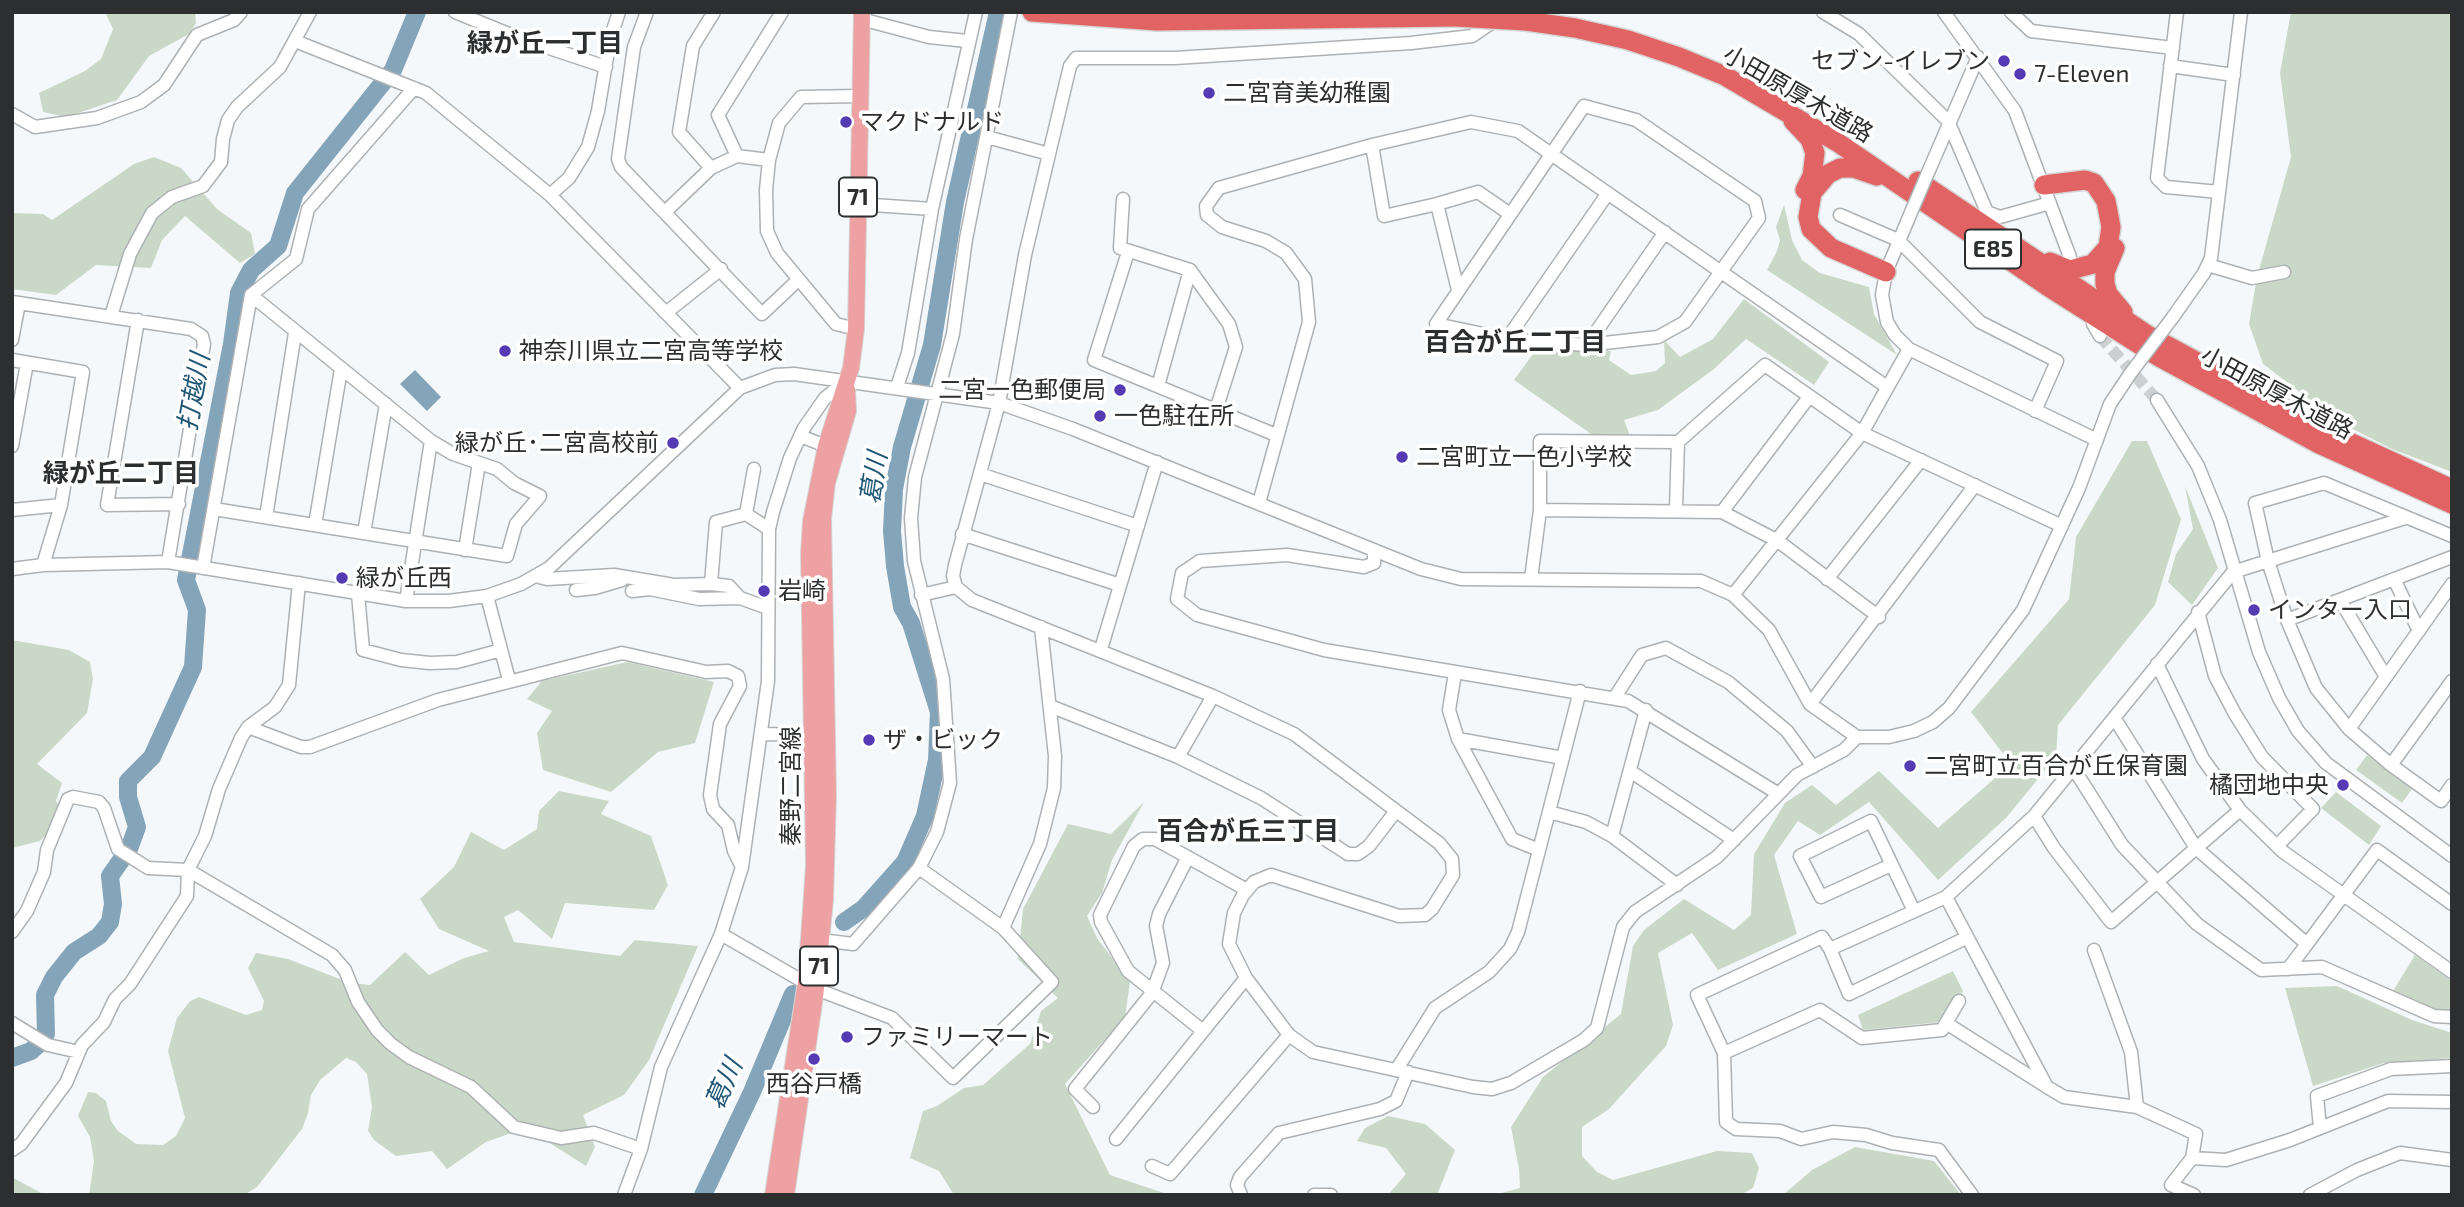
<!DOCTYPE html>
<html>
<head>
<meta charset="utf-8">
<style>
  body { margin:0 }
  #map { position:relative; width:2464px; height:1207px; overflow:hidden; background:#f5f8fa; font-family:"Exo 2",sans-serif }
  canvas { display:block }
  .frame { position:absolute; inset:0; border:14px solid #2d2e2f; pointer-events:none }
</style>
</head>
<body>
<div id="map">
<canvas width="2464" height="1207"></canvas>
<div class="frame"></div>
</div>
<script>
const ctx = document.querySelector('canvas').getContext('2d');
ctx.lineJoin = 'round';
function paint(path, color) {
  ctx.fillStyle = color;
  ctx.fill(path, 'evenodd');
}
function toPath(rows) {
  const path = new Path2D();
  for (const r of rows) {
    path.moveTo(r[0], r[1]);
    for (let i = 2; i < r.length; i += 2) path.lineTo(r[i], r[i + 1]);
  }
  return path;
}
function strokePath(path, color, width, dash) {
  ctx.strokeStyle = color;
  ctx.lineWidth = width;
  ctx.lineCap = dash ? 'butt' : 'round';
  ctx.setLineDash(dash || []);
  ctx.stroke(path);
}
function label(font, color, halo, rows, align = 'center') {
  ctx.font = font + ' "Exo 2","Noto Sans JP",sans-serif';
  ctx.lineWidth = 7;
  ctx.setLineDash([]);
  ctx.textBaseline = 'middle';
  ctx.strokeStyle = halo;
  ctx.fillStyle = color;
  for (const [text, x, y, turn = 0] of rows) {
    ctx.save();
    ctx.translate(x, y);
    ctx.rotate((+turn || 0) * Math.PI / 180);
    ctx.textAlign = isNaN(turn) ? turn : align;
    if (halo) ctx.strokeText(text, 0, 0);
    ctx.fillText(text, 0, 0);
    ctx.restore();
  }
}
paint(toPath([
  [105,12,195,12,196,23,189,34,149,56,117,100,66,117,43,112,39,93,85,71,101,59,113,29],
  [2291,12,2452,12,2452,472,2392,449,2341,423,2263,364,2249,324,2257,277,2291,157,2280,73],
  [154,157,181,168,217,209,251,233,255,254,240,263,185,216,162,240,151,268,96,265,56,295,12,289,12,213,43,214,52,220,134,164],
  [1784,205,1792,240,1802,260,1820,273,1869,287,1874,314,1897,355,1767,270,1777,251,1780,240,1776,227],
  [1744,299,1829,362,1814,385,1746,339,1714,369,1658,410,1624,420,1630,436,1594,436,1514,380,1538,347,1611,351,1609,360,1631,375,1656,371,1665,363,1664,340,1680,357,1713,339],
  [2132,441,2147,441,2181,519,2155,605,2058,725,2056,757,2006,818,1938,880,1869,802,1820,835,1798,821,1774,855,1797,934,1718,970,1692,933,1658,953,1673,1025,1666,1046,1609,1109,1582,1127,1582,1156,1597,1172,1613,1180,1717,1151,1752,1153,1759,1168,1753,1188,1740,1195,1494,1195,1520,1188,1519,1169,1511,1127,1543,1077,1621,1014,1633,946,1644,930,1684,899,1734,930,1751,915,1754,854,1785,803,1812,785,1836,805,1879,771,1938,828,2011,764,1971,712,2069,599,2076,537],
  [2185,486,2218,568,2192,605,2168,582,2176,554,2193,529],
  [12,640,69,650,90,662,93,679,87,713,37,764,62,783,56,801,60,807,54,827,40,841,12,848],
  [627,662,714,682,695,743,658,752,611,792,543,770,537,733,552,711,527,699,542,681],
  [2367,755,2412,789,2402,803,2356,770],
  [559,791,609,801,601,814,651,836,668,885,654,910,565,903,552,939,518,910,504,917,514,942,620,956,635,940,698,946,649,1060,624,1095,583,1115,595,1147,586,1166,526,1128,486,1142,447,1169,432,1151,396,1156,374,1140,368,1131,372,1107,367,1074,356,1062,346,1058,320,1080,311,1095,308,1113,302,1129,257,1187,244,1195,89,1195,94,1161,90,1137,78,1116,88,1092,96,1093,106,1101,111,1121,118,1131,136,1144,163,1145,176,1136,185,1118,168,1051,177,1018,190,1001,199,997,246,1015,262,1010,264,1001,248,968,256,953,288,959,350,983,370,985,405,952,429,975,464,958,489,951,439,929,420,899,454,867,471,832,504,850,537,829,539,811],
  [2336,792,2381,826,2369,845,2321,808],
  [1144,802,1112,860,1102,893,1087,916,1097,938,1130,982,1125,1017,1065,1084,1110,1175,1170,1195,954,1195,939,1171,910,1158,923,1111,937,1106,964,1088,983,1085,1030,1044,1041,1011,1058,998,1018,959,1023,909,1068,824,1111,834],
  [2415,955,2452,981,2452,1010,2435,1010,2393,991],
  [1953,971,1963,991,1941,1022,1863,1030,1858,1015],
  [2337,986,2412,1020,2452,1033,2452,1058,2384,1063,2313,1086,2285,988],
  [1388,1116,1425,1124,1455,1150,1437,1195,1388,1195,1406,1174,1386,1148,1357,1141,1365,1128],
  [1855,1147,1934,1161,1961,1195,1783,1195,1812,1170],
  [12,1177,17,1180,45,1195,12,1195]
]), '#cad9c7');
paint(toPath([
  [415,370,441,397,427,411,400,384]
]), '#84a4b9');
strokePath(toPath([
  [844,922,864,908,905,862,925,816,937,760,939,712,911,623,902,607,895,566,892,531,894,489,902,447,932,345,955,202,998,12],
  [12,1058,31,1051,40,1043,46,1034,45,995,54,977,74,952,99,936,110,922,113,904,110,876,129,849,137,827,128,797,128,781,152,757,193,667,197,610,186,580,232,344,239,293,251,270,278,246,295,193,393,70,417,12],
  [703,1195,752,1092,793,994]
]), '#84a4b9', 18);
strokePath(toPath([
  [2100,336,2157,400]
]), '#cdd0d1', 12, [12, 6]);
const minor = toPath([
  [455,12,516,37,606,67],
  [647,12,634,47,618,159,621,167,762,314,798,280],
  [1823,12,1859,34,1948,121,1987,212,2000,217,2050,203],
  [1944,12,2015,111,2070,257],
  [2011,12,2031,31,2173,48],
  [2177,12,2157,178,2166,187,2219,192],
  [861,19,929,37,967,41],
  [1497,19,1472,36,1411,43,1175,58,1076,58,1070,66,1025,255,999,403,955,565,953,576,956,587,972,600,1213,696,1294,734,1439,843,1452,859,1453,875,1432,909,1425,915,1399,916,1271,875,1254,882,1243,895,1234,913,1229,944,1246,978,1289,1035,1313,1052,1473,1087,1492,1089,1511,1083,1584,1040,1597,1028,1623,927,1635,912,1717,857,1797,775,1844,750,1857,737],
  [295,41,426,93,550,195,740,388],
  [2170,66,2234,75],
  [1584,106,1636,120,1755,201,1759,218,1685,322,1658,337,1587,345,1507,339,1436,324,1584,106],
  [12,114,35,127,97,118,141,102,164,85,197,35,234,20,241,12],
  [987,137,1049,154],
  [1372,145,1384,216,1437,204,1458,290],
  [737,156,718,115,782,12],
  [711,168,679,132,693,46,714,12],
  [1930,168,1978,57],
  [550,195,569,178,588,147,598,111,610,39,619,12],
  [1123,199,1120,248,1190,270,1229,324,1236,347,1216,410],
  [858,204,932,209],
  [1437,204,1478,192,1510,214],
  [1912,210,1886,272,1882,295,1887,322,1895,335,1909,349,2097,440],
  [665,212,711,168,737,156,769,160],
  [1840,215,1898,240,1980,322,2057,361,2035,411],
  [1128,252,1094,360,1276,435],
  [2208,265,2252,278,2284,272],
  [251,295,431,441,406,601],
  [12,302,191,329,202,336,204,344,168,562],
  [667,312,721,269],
  [111,316,130,254,152,213,172,197,203,186,221,162,223,139,228,120,237,107,280,67,310,12],
  [2173,317,2204,273,2211,258,2241,12],
  [138,320,107,505,179,504],
  [2093,324,2100,336],
  [856,329,836,324,777,253,767,231,766,190,769,160,779,123,801,97,860,96],
  [1507,339,1608,193],
  [12,340,19,303],
  [1587,345,1665,232],
  [12,360,83,372,61,505,43,565],
  [1158,386,1190,270],
  [897,387,908,353,932,209,976,12],
  [2157,400,2198,466,2220,520,2259,652,2279,698,2298,731,2326,763,2452,856],
  [800,436,826,446],
  [12,446,27,363],
  [980,474,1138,526],
  [1259,503,1309,322,1305,279,1286,253,1266,241,1222,227,1207,215,1206,206,1219,188,1372,145,1471,122,1518,131,1887,387],
  [214,509,507,556,516,524,540,496,514,483,497,469,453,454,431,441],
  [1676,509,1678,442],
  [12,510,61,505],
  [1540,510,1722,512,1778,541,1879,617],
  [1722,512,1809,397],
  [746,514,769,529],
  [266,517,295,333],
  [2405,518,2268,561,2255,503,2324,483,2452,536],
  [315,525,341,369],
  [364,533,386,404],
  [962,534,1120,585],
  [465,550,479,463],
  [1374,550,1374,563,1364,567,1287,555,1200,561,1182,573,1177,599,1197,615,1324,650,1628,701,1777,793],
  [203,568,251,295,296,259,308,209,414,88],
  [12,569,43,565,168,562,406,601,449,601,487,596,521,584,549,568,740,388,775,375,794,374,999,403,1073,429,1421,569,1461,579,1701,581,1733,595,1769,630,1810,704,1857,737,1889,737,1914,731,1933,722,1949,708,2023,610,2079,488,2110,404,2130,374],
  [535,576,547,579,614,575,674,585,711,584,729,586,740,598],
  [1531,579,1540,510,1540,441,1678,442,1765,365,1862,433,2062,526],
  [1827,579,1921,460],
  [2394,579,2419,631],
  [711,584,716,522,746,514,754,469],
  [576,590,595,588,622,580],
  [632,591,650,589,699,599,740,598,768,608],
  [358,594,363,650,401,660,430,663,457,662,501,650],
  [921,595,956,587],
  [1733,595,1862,433,1909,349],
  [487,596,509,680],
  [2340,600,2386,677],
  [2198,612,2215,676,2235,714,2262,757,2313,809,2277,846],
  [2287,620,2452,557],
  [1101,649,1157,462],
  [2157,664,2203,759,2240,810,2282,851,2452,972],
  [1455,673,1449,710,1458,739,1512,839,1539,850],
  [1615,697,1642,655,1666,648,1728,682,1787,731,1813,767],
  [1810,704,1975,485],
  [1050,706,1178,757,1261,798,1348,854,1358,854,1369,846,1396,811],
  [2115,719,2196,848,2307,944,2377,850,2452,904],
  [248,727,301,747,310,747,438,700,622,653,706,672,728,671,738,676,740,686,720,724,710,795,713,809,728,825,734,851,742,867],
  [2349,729,2452,584],
  [761,734,820,735],
  [1458,739,1563,758],
  [1178,757,1213,696],
  [2391,765,2452,681],
  [2074,769,2122,845,2197,924,2261,970,2322,967,2434,1016,2452,1017],
  [1630,771,1734,840],
  [1549,812,1586,822,1612,836,1677,885],
  [2034,816,2054,848,2111,922,2240,810],
  [1612,836,1646,710],
  [1891,865,1821,897,1800,856,1871,821,1914,911],
  [1946,897,2047,1087,2064,1097,2137,1107,2196,1134,2192,1158,2226,1160,2290,1140,2388,1101,2452,1102],
  [1003,928,1040,844,1054,788,1055,756,1041,627],
  [12,932,27,911,44,872,47,850,68,799,73,797,99,802,104,808,118,849,148,868,188,870,332,955,345,970,358,1002,377,1030,391,1044,409,1057,471,1087,514,1127,561,1138,594,1133,641,1149],
  [721,934,816,989,892,1018,953,1078,1052,982,1003,928,919,868],
  [821,940,853,944,919,868,937,832,950,783,943,679,914,561,911,518,915,477,953,334,966,239,1011,12],
  [1830,949,1849,994,1966,938],
  [2094,950,2131,1052,2137,1107],
  [2288,969,2307,944],
  [12,1023,48,1045,79,1052],
  [1946,1023,1959,1001],
  [1203,1031,1128,971,1101,922,1100,915,1134,846,1143,839,1155,839,1247,890],
  [1724,1053,1726,1122,1736,1129,1780,1131,1801,1139,1833,1132,1866,1135,1892,1143,1939,1150,1972,1195],
  [1397,1069,1435,1008,1489,972,1510,949,1518,932,1580,691],
  [2047,1087,1946,1023,1942,1030,1862,1038,1820,1010,1724,1053,1697,995,1822,937,1830,949,1946,897,2034,816,2233,572,2268,561,2287,620,2316,688,2349,729,2391,765,2441,801,2452,785],
  [1093,1107,1075,1089,1152,993,1163,963,1156,926,1159,914,1188,857],
  [2320,1128,2317,1096,2391,1069,2452,1066],
  [1116,1139,1246,978],
  [12,1150,21,1144,66,1083,82,1045,104,1022,115,999,130,984,187,896,188,870,205,836,219,789,241,738,248,727,275,707,289,685,299,583],
  [2192,1158,2171,1185,2194,1195],
  [1152,1166,1170,1174,1289,1035],
  [624,1195,641,1149,661,1067,721,934,742,867,768,681,769,529,773,512,790,458,804,428,825,398,847,381],
  [1241,1195,1237,1185,1240,1177,1279,1133,1380,1109,1396,1101,1408,1072],
  [1314,1195,1331,1195],
  [2310,1195,2357,1170,2400,1153,2452,1160]
]);
const major = toPath([
  [773,1195,806,982,814,865,809,553,811,521,826,446,851,368,856,329,862,12],
  [786,1195,816,989,825,900,828,795,823,519,827,483,848,411,847,390]
]);
const highway = toPath([
  [1032,12,1157,21,1455,17],
  [1526,21,1575,28,1628,40,1679,57,1725,76,1837,142,2047,286,2159,357,2317,443,2452,504],
  [1793,121,1810,139,1815,153,1812,176,1805,190],
  [1877,176,1854,168,1840,168,1828,174,1812,193,1808,217,1811,229,1831,248,1886,272],
  [1918,181,2146,334,2323,430,2452,489],
  [2044,185,2085,180,2094,183,2106,201,2111,227,2108,247,2093,264,2070,270,2050,262],
  [2115,248,2105,272,2105,284,2108,294,2123,312]
]);
strokePath(minor, '#aeb1b4', 15);
strokePath(major, '#d5d5d5', 18);
strokePath(highway, '#d5d5d5', 22);
strokePath(minor, '#fff', 12);
strokePath(major, '#eda1a2', 16);
strokePath(highway, '#e16364', 19);
const minorBridge = toPath([
  [1912,210,1930,168],
  [2130,374,2173,317]
]);
const highwayBridge = toPath([
  [1455,17,1526,21]
]);
strokePath(minorBridge, '#aeb1b4', 15, []);
strokePath(highwayBridge, '#d5d5d5', 22, []);
strokePath(minorBridge, '#fff', 12);
strokePath(highwayBridge, '#e16364', 19);
for (const [x, y, r, color] of [
  [2004,61,7,"#553bb3"],
  [2020,74,7,"#553bb3"],
  [1209,93,7,"#553bb3"],
  [846,122,7,"#553bb3"],
  [505,351,7,"#553bb3"],
  [1120,390,7,"#553bb3"],
  [1100,416,7,"#553bb3"],
  [673,443,7,"#553bb3"],
  [1402,457,7,"#553bb3"],
  [342,578,7,"#553bb3"],
  [764,591,7,"#553bb3"],
  [2254,610,7,"#553bb3"],
  [869,740,7,"#553bb3"],
  [1910,766,7,"#553bb3"],
  [2343,785,7,"#553bb3"],
  [847,1037,7,"#553bb3"],
  [814,1059,7,"#553bb3"]
]) {
  const dot = new Path2D();
  dot.arc(x, y, r, 0, 2 * Math.PI);
  ctx.fillStyle = color;
  ctx.fill(dot);
  strokePath(dot, '#fff', 2.5);
}
for (const [x, y, w] of [
  [858,197,38],
  [1993,249,56],
  [819,966,38]
]) {
  const box = new Path2D();
  box.roundRect(x - w / 2, y - 19.5, w, 39, 5);
  ctx.fillStyle = '#fff';
  ctx.fill(box);
  strokePath(box, '#2d2e2f', 2);
}
label('bold 23px', '#2d2e2f', null, [
  ["71",858,197],
  ["E85",1993,249],
  ["71",819,966]
]);
label('24px', '#2d2e2f', '#fff', [
  ["セブン-イレブン",1990,61,"right"],
  ["7-Eleven",2034,74],
  ["二宮育美幼稚園",1223,93],
  ["マクドナルド",860,122],
  ["神奈川県立二宮高等学校",519,351],
  ["二宮一色郵便局",1106,390,"right"],
  ["一色駐在所",1114,416],
  ["緑が丘･二宮高校前",659,443,"right"],
  ["二宮町立一色小学校",1416,457],
  ["緑が丘西",356,578],
  ["岩崎",778,591],
  ["インター入口",2268,610],
  ["ザ・ビック",883,740],
  ["二宮町立百合が丘保育園",1924,766],
  ["橘団地中央",2329,785,"right"],
  ["ファミリーマート",861,1037],
  ["西谷戸橋",814,1084,"center"]
], 'left');
label('24px', '#2d2e2f', '#fff', [
  ["小田原厚木道路",1798,94,30],
  ["小田原厚木道路",2277,393,28],
  ["秦野二宮線",791,786,-90]
]);
label('bold 26px', '#2d2e2f', '#fff', [
  ["緑が丘一丁目",545,43],
  ["百合が丘二丁目",1515,342],
  ["緑が丘二丁目",121,473],
  ["百合が丘三丁目",1248,831]
]);
label('italic 26px', '#205676', '#fff', [
  ["打越川",194,392,-80],
  ["葛川",874,478,-81],
  ["葛川",724,1084,-66]
]);
</script>
</body>
</html>
